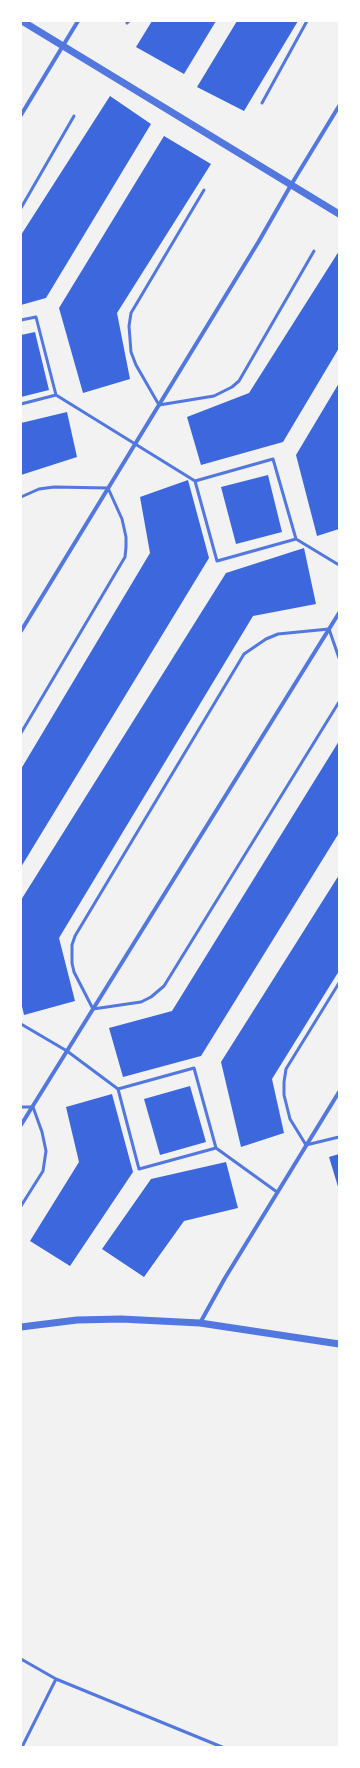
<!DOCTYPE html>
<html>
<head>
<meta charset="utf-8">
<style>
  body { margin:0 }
  #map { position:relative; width:360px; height:1768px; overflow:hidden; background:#f2f2f2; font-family:"Space Grotesk",sans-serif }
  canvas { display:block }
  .frame { position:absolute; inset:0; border:22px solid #fff; pointer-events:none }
</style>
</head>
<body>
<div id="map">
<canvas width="360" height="1768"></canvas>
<div class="frame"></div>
</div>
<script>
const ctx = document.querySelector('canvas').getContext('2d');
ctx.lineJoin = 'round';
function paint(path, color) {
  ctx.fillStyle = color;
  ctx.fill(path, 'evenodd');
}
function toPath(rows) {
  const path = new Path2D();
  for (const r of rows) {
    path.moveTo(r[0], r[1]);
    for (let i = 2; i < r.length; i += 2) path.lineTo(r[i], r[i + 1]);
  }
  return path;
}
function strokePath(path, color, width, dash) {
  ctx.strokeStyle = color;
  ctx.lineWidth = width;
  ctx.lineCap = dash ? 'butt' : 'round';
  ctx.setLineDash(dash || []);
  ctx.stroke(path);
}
paint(toPath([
  [152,21,216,21,184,74,136,47],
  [237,21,298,21,244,111,197,87],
  [110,96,151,124,46,298,21,305,21,235],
  [164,136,211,164,117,313,130,379,83,393,59,308],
  [339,251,339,348,283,442,201,465,187,417,249,393],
  [35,332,49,390,21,397,21,335],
  [339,383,339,529,317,536,296,455],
  [67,412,77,457,21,475,21,423],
  [268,475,282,532,236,544,221,487],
  [188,480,209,558,21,867,21,769,150,553,140,497],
  [304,548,316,604,253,616,59,938,75,1001,24,1015,21,1002,21,900,226,573],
  [339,741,339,833,201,1056,123,1077,109,1028,172,1011],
  [339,875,339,971,272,1079,284,1133,241,1147,221,1062],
  [190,1086,206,1142,160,1155,144,1099],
  [112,1094,133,1172,70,1266,30,1241,79,1162,66,1107],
  [339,1154,339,1190,329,1157],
  [226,1162,238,1208,184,1221,144,1277,102,1249,151,1179]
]), '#3d67dc');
strokePath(toPath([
  [127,23,129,21],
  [262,103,307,21],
  [204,190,131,313,129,326,131,352,136,365,159,405,214,396,232,387,239,381,314,251],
  [21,208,74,116],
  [21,320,36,317,56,395,195,481,217,561,296,539],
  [21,404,56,395],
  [195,481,273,459,296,539,339,565],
  [21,497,39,489,54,487,108,488,122,519,126,537,126,547,125,557,21,733],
  [339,658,329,629,278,634,266,639,244,654,75,936,72,945,72,963,74,972,93,1009,141,1002,151,997,164,986,339,702],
  [339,983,286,1069,284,1082,284,1095,290,1119,306,1145,339,1137],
  [21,1024,67,1051,118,1089,139,1169,216,1148],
  [118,1089,194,1068,216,1148,277,1192],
  [21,1107,33,1107,42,1132,46,1151,43,1171,21,1206],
  [21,1659,56,1679,222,1747],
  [22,1747,56,1679]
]), '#5277de', 3);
strokePath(toPath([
  [21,115,78,21],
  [21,631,259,241,291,185,339,106],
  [21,1125,339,613],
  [200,1323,225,1278,339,1092]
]), '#5277de', 4);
strokePath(toPath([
  [22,21,339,214],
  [21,1327,77,1320,121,1319,200,1323,339,1344]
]), '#5277de', 7);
</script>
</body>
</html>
